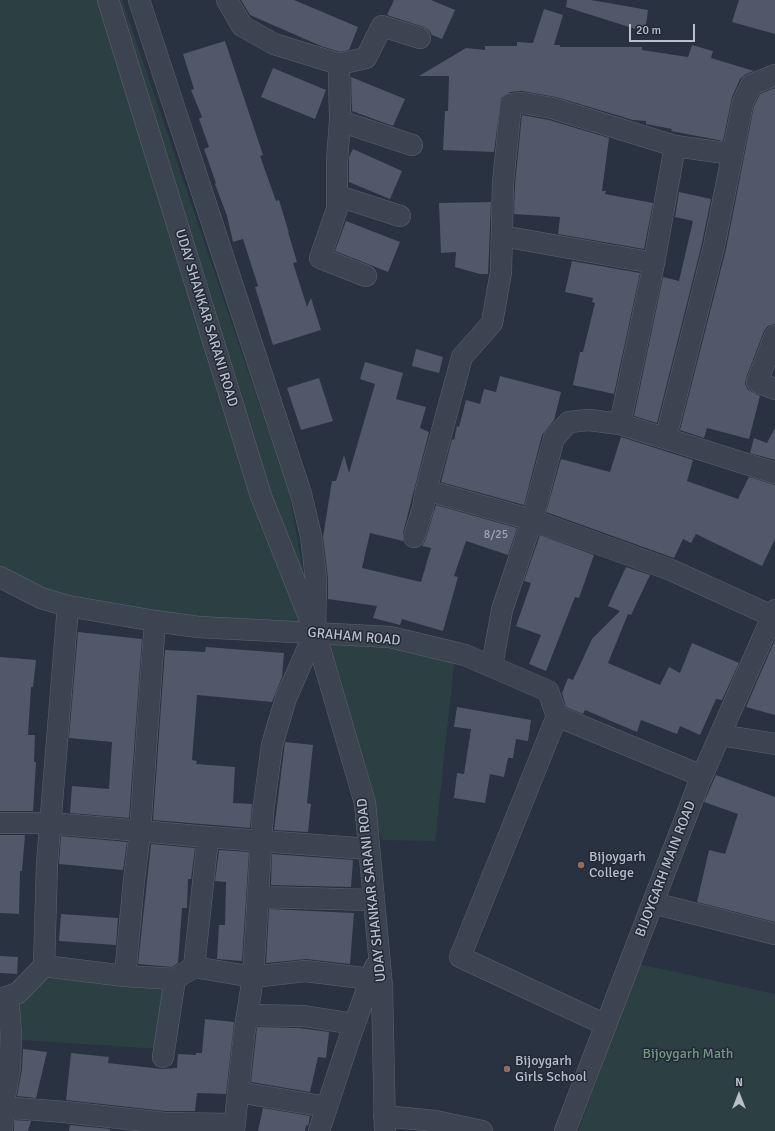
<!DOCTYPE html>
<html>
<head>
<meta charset="utf-8">
<style>
  body { margin:0 }
  #map { position:relative; width:775px; height:1131px; overflow:hidden; background:#293241; font-family:Signika,sans-serif }
  canvas { display:block }
  .north { position:absolute; left:719px; top:1075px; width:40px; height:40px; -webkit-text-stroke:3px #222937; paint-order:stroke; rotate:0deg; font-size:11px; font-weight:700; line-height:16px; text-align:center; color:#babfcb }
  .north::after { content:''; display:block; margin:auto; width:14px; height:18px; background:#babfcb; clip-path:polygon(50% 0,100% 100%,50% 72%,0 100%) }
  .scale { position:absolute; left:629px; top:24px; width:66px; height:18px; box-sizing:border-box; border:2px solid #babfcb; border-top:0; padding-left:5px; font-size:12px; line-height:14px; white-space:nowrap; color:#babfcb; -webkit-text-stroke:3px #222937; paint-order:stroke }
</style>
</head>
<body>
<div id="map">
<canvas width="775" height="1131"></canvas>
<div class="north">N</div>
<div class="scale">20 m</div>
</div>
<script>
const ctx = document.querySelector('canvas').getContext('2d');
ctx.lineJoin = 'round';
function paint(path, color) {
  ctx.fillStyle = color;
  ctx.fill(path, 'evenodd');
}
function toPath(rows) {
  const path = new Path2D();
  for (const r of rows) {
    path.moveTo(r[0], r[1]);
    for (let i = 2; i < r.length; i += 2) path.lineTo(r[i], r[i + 1]);
  }
  return path;
}
function strokePath(path, color, width, dash) {
  ctx.strokeStyle = color;
  ctx.lineWidth = width;
  ctx.lineCap = dash ? 'butt' : 'round';
  ctx.setLineDash(dash || []);
  ctx.stroke(path);
}
function label(font, color, halo, rows, align = 'center') {
  ctx.font = font + ' Signika,sans-serif';
  ctx.lineWidth = 3;
  ctx.setLineDash([]);
  ctx.textBaseline = 'middle';
  ctx.strokeStyle = halo;
  ctx.fillStyle = color;
  for (const [text, x, y, turn = 0] of rows) {
    ctx.save();
    ctx.translate(x, y);
    ctx.rotate((+turn || 0) * Math.PI / 180);
    ctx.textAlign = isNaN(turn) ? turn : align;
    if (halo) ctx.strokeText(text, 0, 0);
    ctx.fillText(text, 0, 0);
    ctx.restore();
  }
}
paint(toPath([
  [0,0,122,0,289,492,314,633,60,615,0,578],
  [327,644,387,644,455,656,435,841,382,840,372,812],
  [639,964,775,994,775,1131,578,1131],
  [47,973,170,981,160,1049,22,1040,17,1003]
]), '#2c4043');
paint(toPath([
  [241,0,294,0,358,27,349,50,340,52,321,46,250,15],
  [394,0,431,0,455,10,442,39,432,35,429,30,424,27,387,15],
  [567,0,591,0,648,10,645,32,566,7],
  [739,0,775,0,775,34,732,22],
  [544,9,563,15,554,45,560,45,560,47,642,47,642,50,688,57,692,45,713,51,711,58,754,71,746,74,740,79,732,97,723,141,671,131,672,129,646,124,646,121,633,120,556,97,522,91,510,92,501,98,494,152,443,150,445,111,448,111,449,76,419,76,466,48,485,50,485,46,517,46,517,42,533,43],
  [225,41,263,155,260,156,276,201,279,200,289,233,288,232,297,262,293,263,307,307,311,298,321,330,273,345,255,287,258,286,243,239,233,242,227,216,215,184,216,183,204,149,209,147,199,119,202,117,191,90,194,89,183,54],
  [273,68,326,90,315,119,261,97],
  [351,77,405,99,393,126,352,111],
  [775,88,775,324,768,326,764,331,746,378,745,384,748,390,760,396,749,439,707,428,704,438,680,430,726,249,754,106,760,94],
  [522,115,549,120,609,138,602,191,606,191,605,194,653,203,644,249,558,234,560,217,514,214,515,184],
  [353,149,402,171,390,199,349,182,349,157],
  [679,192,711,199,702,243,657,423,634,416,663,277,679,281,693,221,675,217],
  [491,202,488,274,480,274,455,267,456,252,441,253,439,203],
  [346,221,400,242,388,272,335,251],
  [572,261,640,273,614,394,573,385,580,352,583,352,595,303,592,302,593,298,565,292],
  [416,349,443,357,439,373,412,366],
  [365,362,403,373,396,399,426,407,420,428,429,432,403,533,403,541,370,533,362,568,421,582,431,548,422,546,425,541,436,505,517,528,508,555,466,541,454,576,458,577,443,631,402,619,400,625,373,618,377,606,328,599,328,578,323,537,332,481,336,481,344,455,349,473,375,384,360,379],
  [500,376,561,392,554,420,542,435,524,505,441,482,452,439,454,440,457,426,459,427,466,400,480,404,484,389,496,392],
  [319,378,333,421,301,430,287,388],
  [775,428,775,460,750,453,754,438,767,443],
  [621,437,693,460,687,481,738,499,749,477,775,485,775,539,762,566,696,534,691,543,683,539,674,558,546,512,561,459,610,472],
  [540,535,594,555,579,598,575,597,546,671,529,664,541,635,516,626,531,583,524,581],
  [626,567,650,575,631,615,628,614,608,663,660,685,669,667,680,673,692,643,739,663,722,700,716,699,700,735,680,726,677,734,641,720,637,732,585,710,583,714,566,707,562,693,568,678,573,680,592,639,620,611,608,606],
  [78,632,142,639,129,818,70,813,72,786,109,789,112,742,69,738],
  [775,640,775,715,746,707],
  [206,647,284,653,282,677,272,702,197,695,192,760,197,761,196,764,235,767,233,803,252,804,250,828,153,820,165,650,205,652],
  [0,657,36,660,33,687,31,687,28,735,35,735,34,762,36,762,33,811,0,811],
  [457,707,531,720,528,741,516,739,513,758,508,758,504,777,490,774,485,803,454,798,457,773,464,774,471,729,454,727],
  [285,742,313,745,307,803,311,804,308,832,274,830],
  [716,775,775,797,775,922,697,902,709,850,725,854,738,814,704,802],
  [0,835,25,835,22,871,20,871,19,914,0,913],
  [61,836,127,842,123,870,59,864],
  [151,844,195,848,191,879,188,879,187,908,182,908,178,963,172,967,138,964],
  [219,850,249,852,242,961,217,959,219,925,225,925,226,882,215,881],
  [272,854,353,860,351,887,271,885],
  [269,909,354,913,350,964,306,959,266,963],
  [61,914,118,918,116,945,59,941],
  [0,956,18,957,17,974,0,973],
  [205,1019,234,1022,226,1094,197,1093,195,1111,165,1111,66,1100,71,1053,109,1057,108,1063,162,1069,177,1068,178,1054,196,1055,196,1053,202,1053],
  [257,1027,299,1028,329,1032,326,1058,318,1057,310,1092,251,1082],
  [23,1049,47,1052,36,1098,17,1096,22,1069],
  [263,1108,310,1116,308,1126,306,1125,305,1131,258,1131],
  [14,1120,31,1121,28,1131,14,1131],
  [70,1125,110,1129,110,1131,69,1131]
]), '#50586a');
const minor = toPath([
  [108,0,261,496,315,632,365,803,382,987,385,1131],
  [139,0,301,494,311,536,316,579,315,632,286,698,272,745,263,812,253,977,244,1035,234,1131],
  [227,0,242,26,274,44,339,64,366,58,382,26,420,38],
  [339,64,340,121,337,161,337,209,320,258,366,276],
  [340,121,412,145],
  [675,146,654,263,620,424,775,473],
  [732,154,675,146,552,108,523,103,511,104,503,183,501,272,492,323,462,357,426,490,532,520,671,570,772,616],
  [338,196,400,216],
  [502,236,654,263],
  [775,336,757,382,775,389],
  [666,437,714,246,743,102,751,85,775,75],
  [414,537,423,508,426,490],
  [0,577,41,598,68,606,155,621,198,627,390,637,465,655,548,691,557,716,702,776],
  [492,666,502,610,532,520,554,438,569,422,589,420,620,424],
  [557,716,460,957,606,1025],
  [720,735,775,744],
  [0,823,50,823,208,837,194,967],
  [208,837,369,849],
  [258,897,374,900],
  [653,903,775,934],
  [44,966,125,976,175,979,194,967,253,977,305,971,371,979],
  [125,976,134,880,140,832,155,621],
  [0,999,18,993,44,966,47,864,68,606],
  [247,1015,304,1016,354,1024],
  [163,1057,175,979],
  [238,1092,327,1107],
  [0,1107,65,1112,164,1123,235,1124],
  [384,1116,435,1121,482,1131],
  [2,1131,3,1107,10,1067,11,1034,8,997],
  [319,1131,350,1037,375,967],
  [565,1131,699,783,775,610]
]);
strokePath(minor, '#5b626f', 22);
strokePath(minor, '#3d4451', 21);
for (const [x, y, r, color] of [
  [581,865,4,"#8d6e63"],
  [507,1069,4,"#8d6e63"]
]) {
  const dot = new Path2D();
  dot.arc(x, y, r, 0, 2 * Math.PI);
  ctx.fillStyle = color;
  ctx.fill(dot);
  strokePath(dot, '#222937', 1.5);
}
label('12px', '#a0a5b3', null, [
  ["8/25",496,535]
]);
label('14px', '#babfcb', '#222937', [
  ["UDAY SHANKAR SARANI ROAD",206,318,73],
  ["GRAHAM ROAD",354,637,5],
  ["BIJOYGARH MAIN ROAD",666,869,-69],
  ["UDAY SHANKAR SARANI ROAD",372,890,-96]
]);
label('14px', '#babfcb', '#222937', [
  ["Bijoygarh",589,857],
  ["College",589,873],
  ["Bijoygarh",515,1061],
  ["Girls School",515,1077]
], 'left');
label('14px', '#739a80', '#222937', [
  ["Bijoygarh Math",688,1054]
]);
</script>
</body>
</html>
